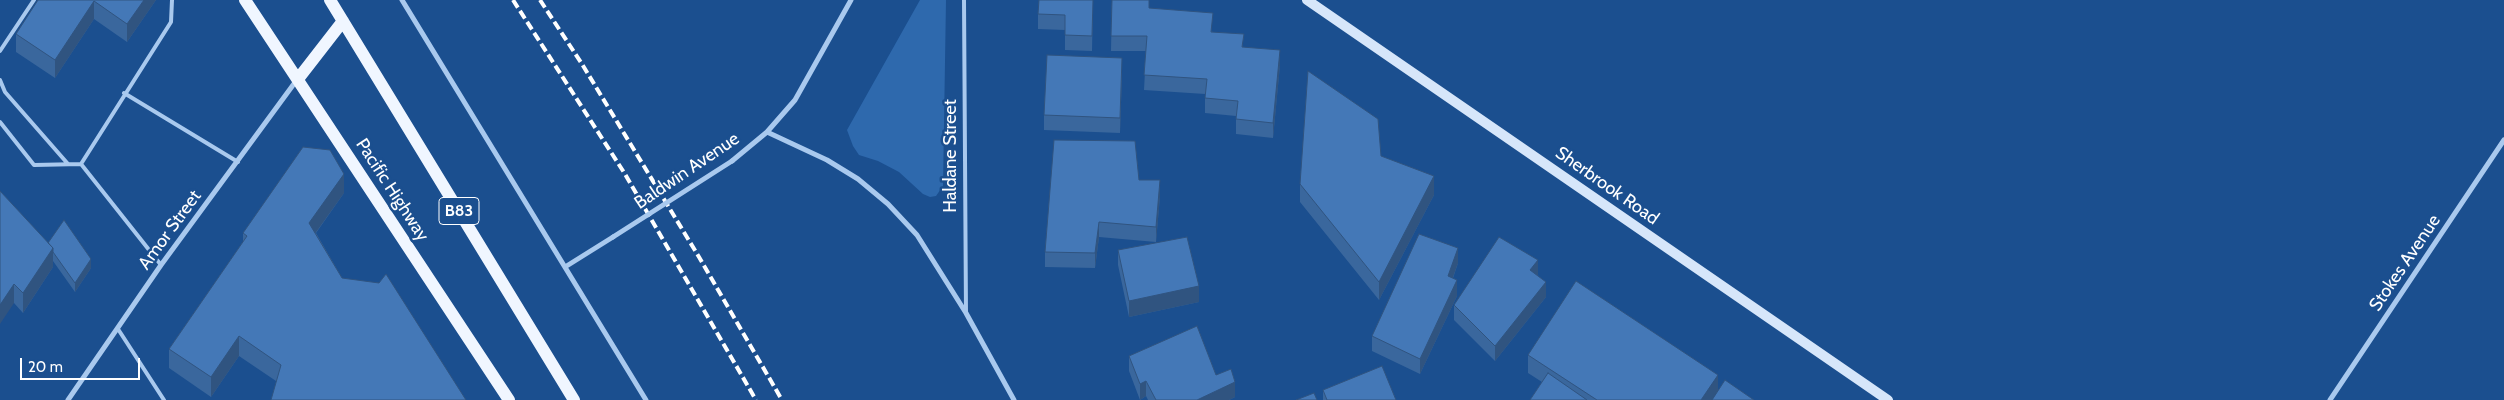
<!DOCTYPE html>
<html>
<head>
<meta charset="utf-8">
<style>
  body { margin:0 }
  #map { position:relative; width:2504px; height:400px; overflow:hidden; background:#1b4f8f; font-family:Cabin,sans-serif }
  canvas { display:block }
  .scale { position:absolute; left:20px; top:358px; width:120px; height:22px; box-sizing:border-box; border:2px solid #fff; border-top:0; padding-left:6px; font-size:15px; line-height:18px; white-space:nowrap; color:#fff; -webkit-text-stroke:4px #1b4f8f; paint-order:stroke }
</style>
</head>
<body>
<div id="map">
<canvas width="2504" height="400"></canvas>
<div class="scale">20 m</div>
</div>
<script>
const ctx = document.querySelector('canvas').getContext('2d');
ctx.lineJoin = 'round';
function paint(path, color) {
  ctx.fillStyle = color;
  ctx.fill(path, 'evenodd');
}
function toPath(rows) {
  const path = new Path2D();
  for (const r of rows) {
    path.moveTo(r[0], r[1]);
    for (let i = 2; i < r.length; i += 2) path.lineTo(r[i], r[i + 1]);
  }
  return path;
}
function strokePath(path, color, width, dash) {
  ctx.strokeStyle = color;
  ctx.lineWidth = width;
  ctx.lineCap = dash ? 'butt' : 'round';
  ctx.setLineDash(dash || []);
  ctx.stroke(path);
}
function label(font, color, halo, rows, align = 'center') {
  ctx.font = font + ' Cabin,sans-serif';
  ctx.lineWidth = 5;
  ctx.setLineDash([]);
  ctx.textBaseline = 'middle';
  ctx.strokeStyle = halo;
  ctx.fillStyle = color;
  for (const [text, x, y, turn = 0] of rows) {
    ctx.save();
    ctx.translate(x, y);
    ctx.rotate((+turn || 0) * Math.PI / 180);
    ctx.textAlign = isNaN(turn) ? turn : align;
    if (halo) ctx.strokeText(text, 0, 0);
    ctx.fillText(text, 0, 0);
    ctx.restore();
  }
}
paint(toPath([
  [920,0,946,0,943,186,936,196,930,197,923,194,899,172,878,161,859,155,853,146,847,130]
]), '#2e69ad');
strokePath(toPath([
  [964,0,966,313],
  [0,51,34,0],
  [0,80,5,92,68,164],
  [124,93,238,162],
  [0,122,34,165,81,164],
  [81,164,171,22,172,0],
  [81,164,161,265],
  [118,329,164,400]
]), '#a9c9ee', 4);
strokePath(toPath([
  [402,0,646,400],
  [767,132,827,160,858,179,888,204,917,235,966,313,1014,400],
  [732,161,767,132,795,100,851,0],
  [565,267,613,237],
  [68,400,161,265,296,81],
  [2330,400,2504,140]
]), '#a9c9ee', 5);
strokePath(toPath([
  [1307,0,1888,400]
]), '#d6e6fa', 10);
strokePath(toPath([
  [245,0,509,400],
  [330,0,574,400],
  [298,79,343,21]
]), '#f0f6ff', 12);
strokePath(toPath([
  [513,0,625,174,756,400],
  [540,0,582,64,699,257,782,400]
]), '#fff', 4, [9, 4]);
strokePath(toPath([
  [613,237,732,161]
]), '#a9c9ee', 5);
paint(toPath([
  [38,0,156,0,127,42,94,19,55,78,16,52,16,34],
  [1093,0,1092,51,1065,50,1065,30,1038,29,1038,14],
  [1112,0,1149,8,1213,32,1280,65,1273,138,1236,134,1236,116,1205,113,1205,94,1144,90,1146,51,1111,51],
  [1122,73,1120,133,1044,130,1044,115],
  [1381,156,1434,195,1379,300,1300,202,1300,184],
  [1139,180,1160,196,1156,242,1099,237,1095,268,1045,267,1045,252],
  [0,191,48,243,91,268,75,292,53,261,53,267,23,313,14,303],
  [344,193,316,233,342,278,466,400,276,381,239,356,211,397,169,368,169,349,243,242,243,233],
  [1118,250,1199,302,1129,317,1118,265],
  [1458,263,1453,278,1457,296,1420,374,1372,351,1372,336],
  [1538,275,1546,297,1495,361,1454,320,1454,305],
  [1528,355,1718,390,1754,400,1530,400,1542,382,1528,373],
  [1129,356,1216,375,1235,397,1229,400,1148,400,1146,396,1140,400,1129,371],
  [1323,390,1396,400,1323,400]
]), '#3a679d');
paint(toPath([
  [144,0,156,0,127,42,127,24],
  [94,1,94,19,55,78,55,60],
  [1280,50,1280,65,1273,138,1273,123],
  [1122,58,1122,73,1120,133,1120,118],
  [344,174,344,193,309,242,309,223],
  [1434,176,1434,195,1379,300,1379,282],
  [1160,180,1160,196,1156,242,1156,227],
  [1099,222,1099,237,1095,268,1095,253],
  [53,248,53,267,23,313,23,293],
  [1458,248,1458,263,1448,291,1448,276],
  [91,259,91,268,75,292,75,283],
  [1538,260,1538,275,1530,286,1530,270],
  [1457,280,1457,296,1420,374,1420,359],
  [1546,282,1546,297,1495,361,1495,346],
  [14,284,14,303,0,324,0,305],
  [1199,286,1199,302,1129,317,1129,301],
  [239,336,239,356,211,397,211,377],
  [1718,375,1718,393,1713,400,1701,400],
  [1146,381,1146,396,1140,400,1140,384],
  [1235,382,1235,397,1229,400,1197,400]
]), '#305480');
const building = toPath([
  [38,0,144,0,127,24,94,1,55,60,16,34,38,0],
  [1039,0,1093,0,1092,36,1065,35,1065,15,1038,14,1039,0],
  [1112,0,1149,0,1149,8,1213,13,1211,32,1244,34,1242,47,1280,50,1273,123,1236,119,1238,101,1205,98,1207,79,1144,75,1147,36,1111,36,1112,0],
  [1047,55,1122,58,1120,118,1044,115,1047,55],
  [1308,71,1378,119,1381,156,1434,176,1379,282,1300,184,1308,71],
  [1054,140,1135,141,1139,180,1160,180,1156,227,1099,222,1095,253,1045,252,1054,140],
  [303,147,330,150,344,174,309,223,342,278,379,283,386,274,466,400,271,400,281,365,239,336,211,377,169,349,247,236,243,233,303,147],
  [0,191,53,248,23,293,14,284,0,305,0,191],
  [64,220,91,259,75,283,53,252,53,248,48,243,64,220],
  [1419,234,1458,248,1448,276,1457,280,1420,359,1372,336,1419,234],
  [1187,237,1199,286,1129,301,1118,250,1187,237],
  [1499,237,1538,260,1530,270,1546,282,1495,346,1454,305,1499,237],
  [1576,281,1718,375,1701,400,1597,400,1528,355,1576,281],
  [1197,326,1216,375,1231,369,1235,382,1197,400,1156,400,1146,381,1140,384,1129,356,1197,326],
  [1382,366,1396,400,1327,400,1323,390,1382,366],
  [1548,373,1587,400,1530,400,1548,373],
  [1725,380,1754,400,1712,400,1725,380],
  [1314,393,1317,400,1296,400,1314,393]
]);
paint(building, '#4478b7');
strokePath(building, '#305480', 1);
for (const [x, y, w] of [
  [459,211,40]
]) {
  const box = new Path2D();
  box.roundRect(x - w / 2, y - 13.5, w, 27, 4);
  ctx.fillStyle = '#1b4f8f';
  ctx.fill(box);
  strokePath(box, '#fff', 1);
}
label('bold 16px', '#fff', null, [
  ["B83",459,211]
]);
label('18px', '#fff', '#1b4f8f', [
  ["Haldane Street",951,156,-90],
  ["Baldwin Avenue",687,171,-34],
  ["Sherbrook Road",1607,186,35],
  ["Pacific Highway",392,190,57],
  ["Amor Street",170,230,-54],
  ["Stokes Avenue",2405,263,-56]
]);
</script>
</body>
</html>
